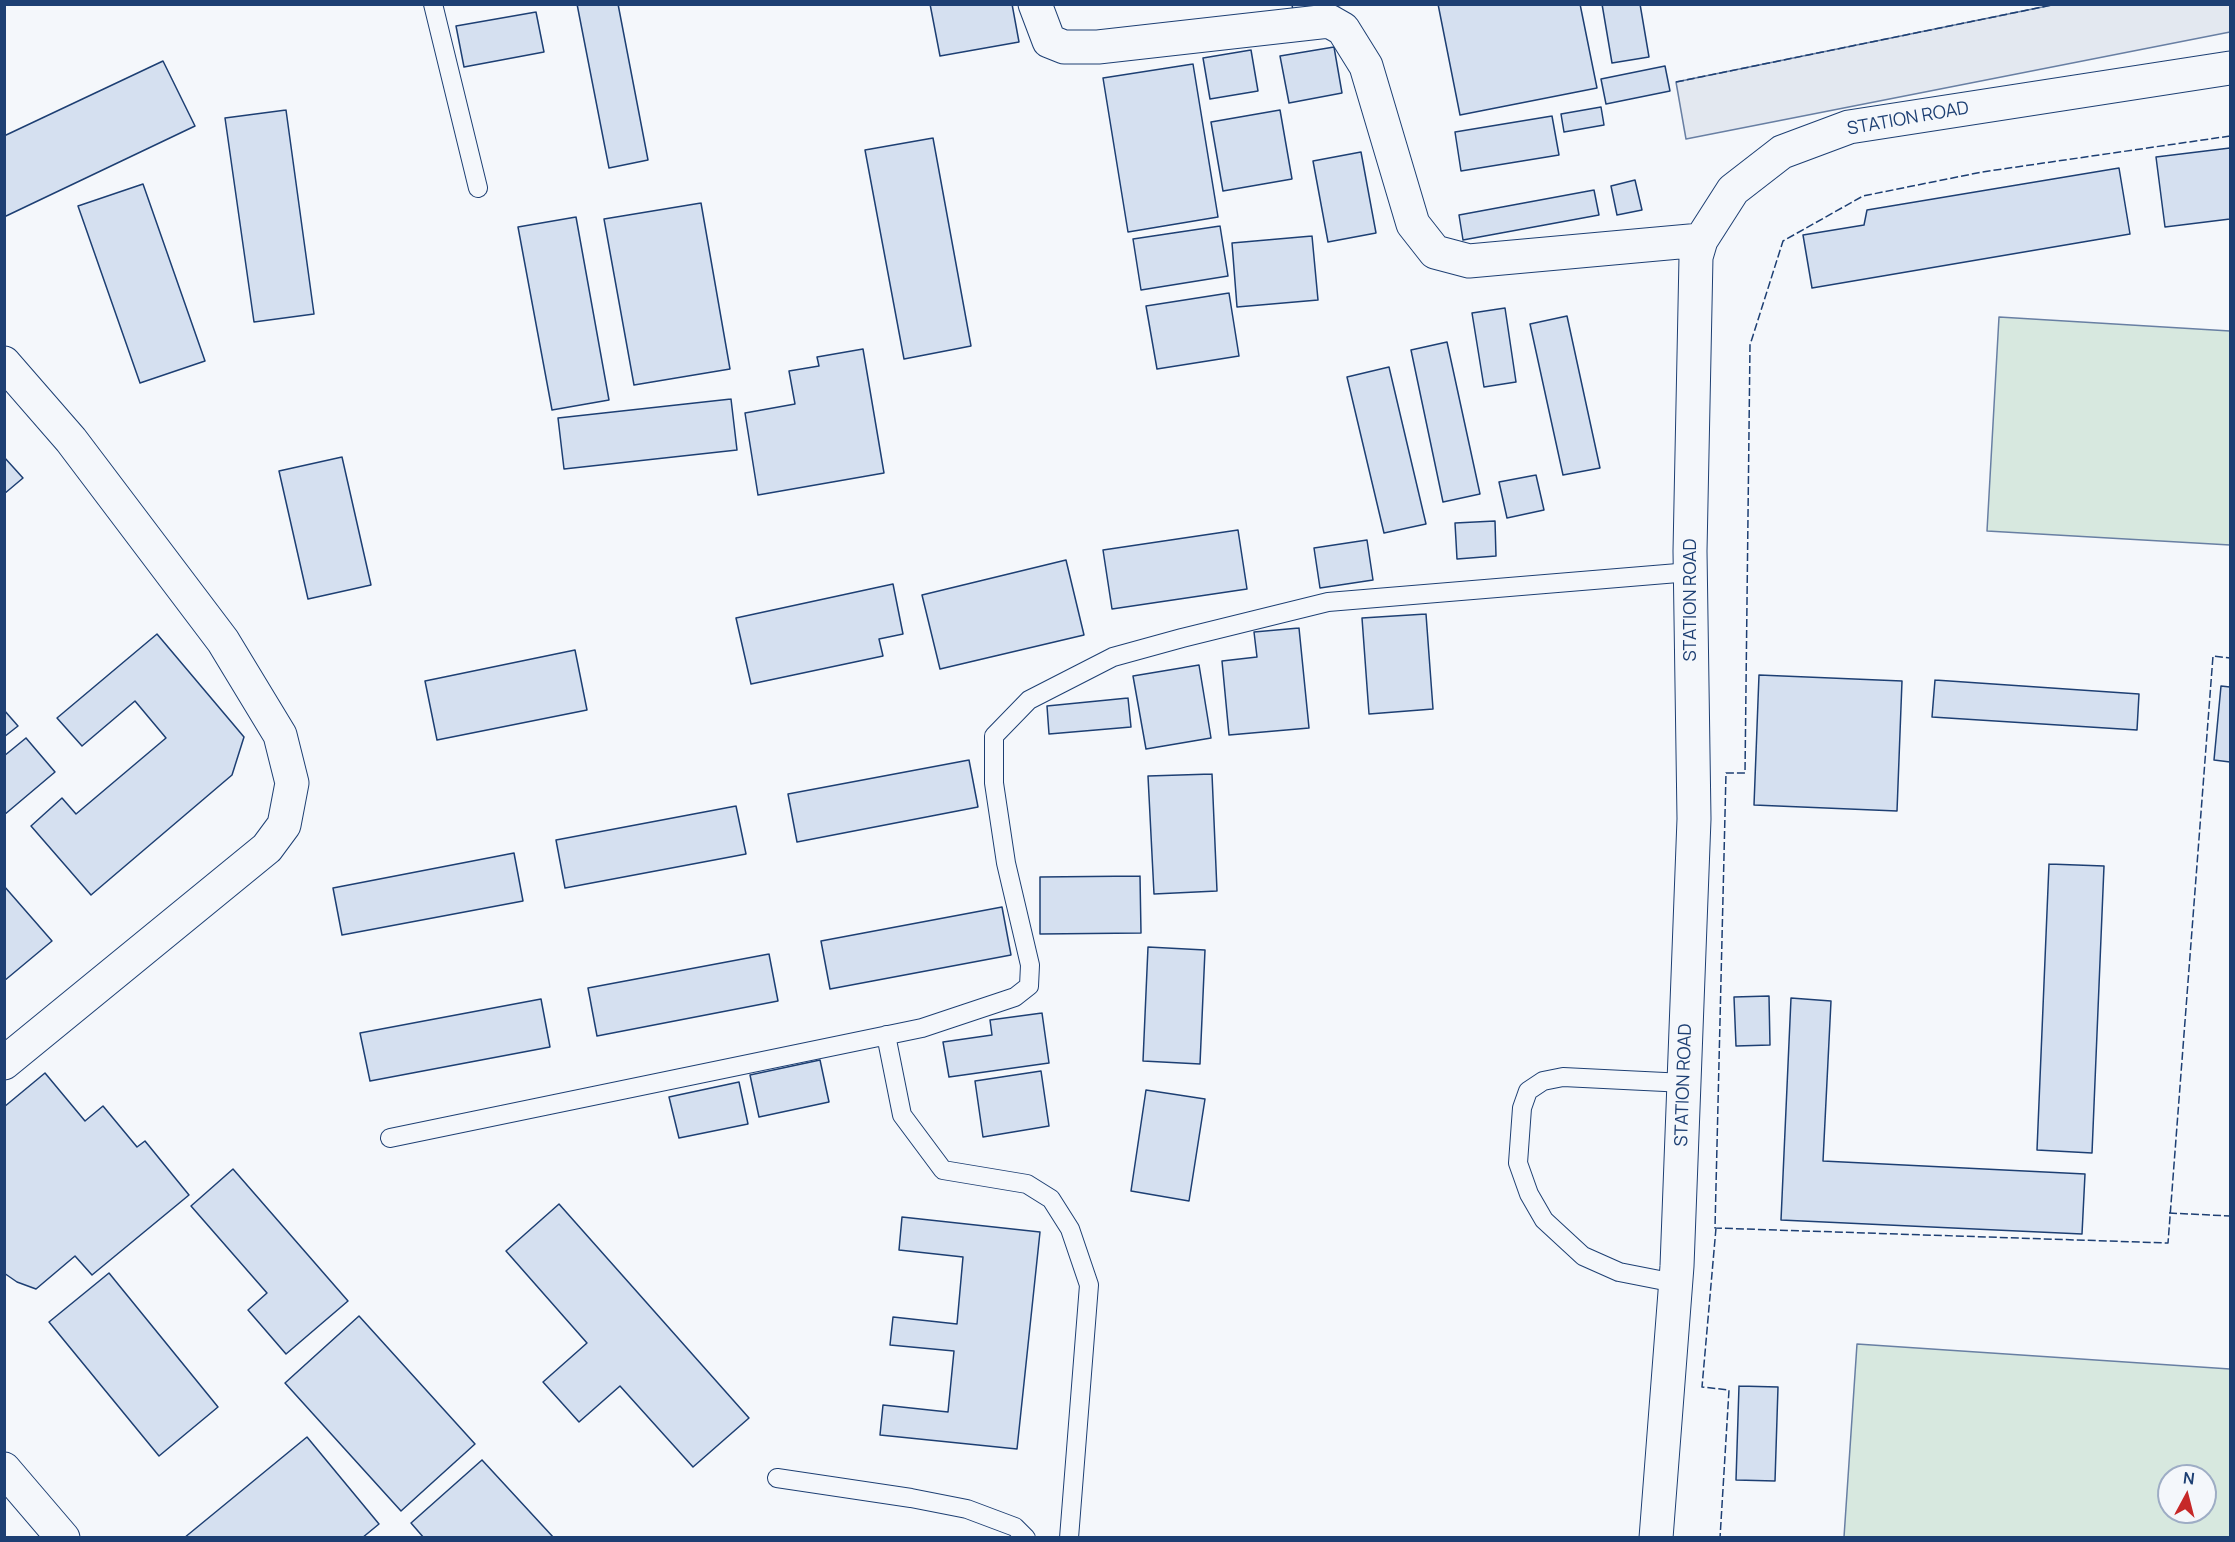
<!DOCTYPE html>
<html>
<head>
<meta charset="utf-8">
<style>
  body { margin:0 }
  #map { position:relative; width:2235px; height:1542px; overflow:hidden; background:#f4f7fb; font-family:Manrope,sans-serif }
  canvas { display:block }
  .frame { position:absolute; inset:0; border:6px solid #1d3f73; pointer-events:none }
  .north { position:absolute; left:2157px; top:1464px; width:60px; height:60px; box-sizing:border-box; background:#f4f7fb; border:2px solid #9eadc5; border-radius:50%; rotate:7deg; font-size:16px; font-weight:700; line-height:24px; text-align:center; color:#1d3f73 }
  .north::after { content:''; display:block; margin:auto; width:21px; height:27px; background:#c62828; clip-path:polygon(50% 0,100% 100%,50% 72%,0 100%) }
</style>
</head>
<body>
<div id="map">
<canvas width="2235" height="1542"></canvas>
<div class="frame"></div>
<div class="north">N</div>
</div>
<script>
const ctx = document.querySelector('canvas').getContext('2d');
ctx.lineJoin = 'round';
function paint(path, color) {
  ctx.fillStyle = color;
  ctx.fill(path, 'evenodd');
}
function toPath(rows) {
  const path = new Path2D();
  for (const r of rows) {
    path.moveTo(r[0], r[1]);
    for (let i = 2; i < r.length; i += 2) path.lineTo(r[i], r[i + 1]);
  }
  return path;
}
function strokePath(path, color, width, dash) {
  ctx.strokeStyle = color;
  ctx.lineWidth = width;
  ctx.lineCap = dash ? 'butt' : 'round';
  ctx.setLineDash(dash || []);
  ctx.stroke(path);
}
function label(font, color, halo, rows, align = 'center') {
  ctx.font = font + ' Manrope,sans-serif';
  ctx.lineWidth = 4.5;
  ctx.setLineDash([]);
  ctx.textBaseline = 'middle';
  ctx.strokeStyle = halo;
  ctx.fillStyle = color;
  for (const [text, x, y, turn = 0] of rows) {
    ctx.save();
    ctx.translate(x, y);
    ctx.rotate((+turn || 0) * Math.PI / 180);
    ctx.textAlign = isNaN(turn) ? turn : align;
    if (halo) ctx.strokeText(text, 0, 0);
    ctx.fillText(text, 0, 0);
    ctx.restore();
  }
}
const green = toPath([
  [1999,317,2230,331,2230,545,1987,531,1999,317],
  [1857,1344,2230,1369,2230,1537,1844,1537,1857,1344],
  [2169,1476,2205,1476,2205,1512,2169,1512,2169,1476]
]);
paint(green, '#d7e8df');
strokePath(green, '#687fa3', 1.5);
const parking = toPath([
  [2057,4,2230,5,2230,32,1686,139,1676,82,2057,4]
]);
paint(parking, '#e3e8f0');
strokePath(parking, '#687fa3', 1.5);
const building = toPath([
  [577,4,618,4,648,160,609,168,577,4],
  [930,4,1012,4,1019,42,940,56,930,4],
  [1292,4,1350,4,1293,12,1292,4],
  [1438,4,1580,4,1597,88,1460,115,1438,4],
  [1602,4,1640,4,1649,57,1612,63,1602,4],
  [536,12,544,52,464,67,456,26,536,12],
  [1334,47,1342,93,1289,103,1280,56,1334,47],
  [1251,50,1258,91,1210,99,1203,58,1251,50],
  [163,61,195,126,4,217,4,136,163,61],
  [1193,64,1218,217,1128,232,1103,78,1193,64],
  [1665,66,1670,91,1606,104,1601,79,1665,66],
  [1601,107,1604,125,1564,132,1561,114,1601,107],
  [286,110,314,314,254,322,225,118,286,110],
  [1280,110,1292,179,1223,191,1211,122,1280,110],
  [1552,116,1559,155,1461,171,1455,132,1552,116],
  [933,138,971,346,904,359,865,150,933,138],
  [2230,148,2230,219,2165,227,2156,157,2230,148],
  [1361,152,1376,233,1328,242,1313,161,1361,152],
  [2119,168,2130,234,1812,288,1803,235,1864,225,1867,210,2119,168],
  [1635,180,1642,210,1617,215,1611,186,1635,180],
  [143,184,205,361,140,383,78,206,143,184],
  [1594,190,1599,215,1463,240,1459,215,1594,190],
  [701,203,730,369,634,385,604,219,701,203],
  [576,217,609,400,552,410,518,227,576,217],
  [1220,226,1228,276,1141,290,1133,239,1220,226],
  [1312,236,1318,300,1237,307,1232,243,1312,236],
  [1229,293,1239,356,1157,369,1146,306,1229,293],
  [1505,308,1516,382,1484,387,1472,313,1505,308],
  [1567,316,1600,468,1563,475,1530,324,1567,316],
  [1447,342,1480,494,1443,502,1411,350,1447,342],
  [863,349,884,473,758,495,745,413,795,404,789,371,819,366,817,357,863,349],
  [1389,367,1426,524,1384,533,1347,377,1389,367],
  [731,399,737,450,564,469,558,418,731,399],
  [4,457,23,478,4,494,4,457],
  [342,457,371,585,308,599,279,471,342,457],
  [1536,475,1544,510,1507,518,1499,482,1536,475],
  [1495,521,1496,556,1457,559,1455,523,1495,521],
  [1238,530,1247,589,1112,609,1103,550,1238,530],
  [1367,540,1373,580,1320,588,1314,548,1367,540],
  [1066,560,1084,635,940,669,922,595,1066,560],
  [893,584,903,634,879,639,883,656,751,684,736,618,893,584],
  [1426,614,1433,709,1369,714,1362,618,1426,614],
  [1299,628,1309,728,1229,735,1222,661,1257,657,1254,632,1299,628],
  [157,634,244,737,232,775,91,895,31,826,62,798,76,814,166,738,135,701,82,746,57,718,157,634],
  [575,650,587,710,437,740,425,681,575,650],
  [1199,665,1211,738,1146,749,1133,676,1199,665],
  [1759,675,1902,681,1897,811,1754,805,1759,675],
  [1935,680,2139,694,2137,730,1932,717,1935,680],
  [2221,686,2230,687,2230,762,2214,760,2221,686],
  [1128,698,1131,727,1049,734,1047,706,1128,698],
  [4,710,18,726,4,737,4,710],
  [26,738,55,772,4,815,4,756,26,738],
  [969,760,978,807,797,842,788,794,969,760],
  [1212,774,1217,891,1154,894,1148,776,1212,774],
  [736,806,746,854,565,888,556,840,736,806],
  [514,853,523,901,342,935,333,888,514,853],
  [2049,864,2104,866,2092,1153,2037,1150,2049,864],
  [1140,876,1141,933,1040,934,1040,877,1140,876],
  [4,886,52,941,4,981,4,886],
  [1002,907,1011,955,830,989,821,941,1002,907],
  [1148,947,1205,950,1200,1064,1143,1061,1148,947],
  [769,954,778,1001,597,1036,588,988,769,954],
  [1769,996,1770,1045,1736,1046,1734,997,1769,996],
  [1791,998,1831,1001,1823,1161,2085,1174,2082,1234,1781,1220,1791,998],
  [541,999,550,1047,370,1081,360,1033,541,999],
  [1042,1013,1049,1063,949,1077,943,1042,992,1035,990,1020,1042,1013],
  [820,1060,829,1102,759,1117,750,1075,820,1060],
  [1041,1071,1049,1126,983,1137,975,1081,1041,1071],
  [45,1073,85,1121,103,1106,137,1147,145,1141,189,1195,92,1275,75,1256,36,1289,17,1282,4,1273,4,1107,45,1073],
  [739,1082,748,1124,679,1138,669,1097,739,1082],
  [1146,1090,1205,1099,1189,1201,1131,1191,1146,1090],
  [233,1169,348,1301,286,1354,248,1310,267,1293,191,1206,233,1169],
  [559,1204,749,1418,693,1467,620,1386,579,1422,543,1382,587,1343,506,1251,559,1204],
  [902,1217,1040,1232,1017,1449,880,1435,883,1405,948,1412,954,1351,890,1345,893,1317,957,1324,963,1257,899,1250,902,1217],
  [109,1273,218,1407,159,1456,49,1322,109,1273],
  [359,1316,475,1444,401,1511,285,1383,359,1316],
  [1739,1386,1778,1387,1775,1481,1736,1480,1739,1386],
  [307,1437,379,1524,362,1538,184,1538,307,1437],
  [482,1460,554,1538,424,1538,411,1523,482,1460]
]);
paint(building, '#d5e0f0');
strokePath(building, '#1d3f73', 1.5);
const service = toPath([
  [433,4,478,188],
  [886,1035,902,1115,943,1170,1027,1184,1051,1199,1070,1229,1089,1285,1069,1538],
  [390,1138,922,1028,1015,997,1029,986,1030,965,1006,863,994,783,994,736,1029,700,1113,657,1182,638,1328,602,1690,572],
  [1675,1283,1619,1272,1583,1256,1544,1220,1529,1194,1518,1163,1522,1108,1528,1091,1543,1081,1563,1077,1685,1083],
  [777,1478,911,1498,967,1509,1015,1527,1026,1538]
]);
const minor = toPath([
  [1035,4,1049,41,1064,47,1098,47,1329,21,1343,29,1366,66,1413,224,1435,252,1469,261,1701,240],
  [4,363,71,440,223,641,280,735,292,783,284,825,267,848,4,1063],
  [1656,1538,1677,1266,1694,819,1690,551,1696,257,1701,240,1733,190,1782,152,1849,127,2230,68]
]);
const tertiary = toPath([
  [4,1469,63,1538]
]);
strokePath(service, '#1d3f73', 20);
strokePath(minor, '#1d3f73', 35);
strokePath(tertiary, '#1d3f73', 35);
strokePath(service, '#f4f7fb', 18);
strokePath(minor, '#f4f7fb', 33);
strokePath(tertiary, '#f4f7fb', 33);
strokePath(toPath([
  [1676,82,2057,4],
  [2230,136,1982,172,1863,196,1783,241,1750,345,1745,773,1726,773,1715,1228,2168,1243,2213,656,2230,658],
  [2169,1213,2230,1216],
  [1716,1228,1702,1387,1729,1390,1720,1538]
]), '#1d3f73', 1.5, [8, 3]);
label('18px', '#1d3f73', '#f4f7fb', [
  ["STATION ROAD",1908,119,-10],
  ["STATION ROAD",1691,600,-90],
  ["STATION ROAD",1684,1085,-88]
]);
</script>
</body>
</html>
